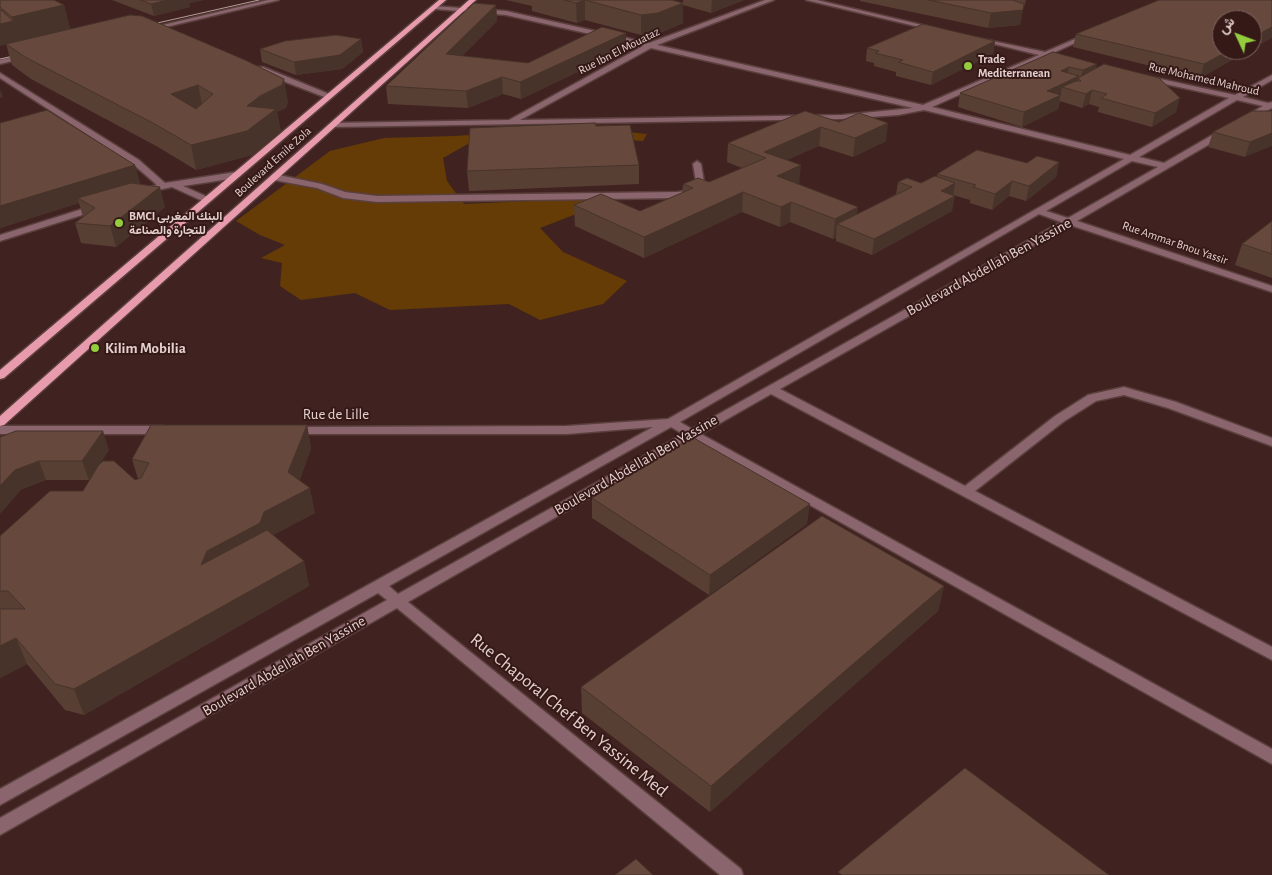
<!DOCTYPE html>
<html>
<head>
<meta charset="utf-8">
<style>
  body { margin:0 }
  #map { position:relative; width:1272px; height:875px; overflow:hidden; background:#402321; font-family:"Alegreya Sans",Vazirmatn,sans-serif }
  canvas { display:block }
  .north { position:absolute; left:1212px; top:10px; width:50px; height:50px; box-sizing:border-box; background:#351917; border:1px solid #7b6260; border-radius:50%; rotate:313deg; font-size:14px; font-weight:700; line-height:20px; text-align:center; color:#e4d0ce }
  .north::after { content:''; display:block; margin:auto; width:18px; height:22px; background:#93cd3e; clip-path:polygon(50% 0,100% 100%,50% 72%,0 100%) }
</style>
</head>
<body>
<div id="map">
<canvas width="1272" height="875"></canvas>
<div class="north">ش</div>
</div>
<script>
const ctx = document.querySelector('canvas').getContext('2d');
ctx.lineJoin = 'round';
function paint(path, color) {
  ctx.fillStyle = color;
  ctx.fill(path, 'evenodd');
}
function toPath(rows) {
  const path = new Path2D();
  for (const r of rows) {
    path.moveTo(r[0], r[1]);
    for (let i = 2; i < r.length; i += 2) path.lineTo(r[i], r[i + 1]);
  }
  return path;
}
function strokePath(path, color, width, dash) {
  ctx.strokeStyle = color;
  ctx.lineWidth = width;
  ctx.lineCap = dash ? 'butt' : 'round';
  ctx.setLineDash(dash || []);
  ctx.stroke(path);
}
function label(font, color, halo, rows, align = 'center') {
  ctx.font = font + ' "Alegreya Sans",Vazirmatn,sans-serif';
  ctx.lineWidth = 4;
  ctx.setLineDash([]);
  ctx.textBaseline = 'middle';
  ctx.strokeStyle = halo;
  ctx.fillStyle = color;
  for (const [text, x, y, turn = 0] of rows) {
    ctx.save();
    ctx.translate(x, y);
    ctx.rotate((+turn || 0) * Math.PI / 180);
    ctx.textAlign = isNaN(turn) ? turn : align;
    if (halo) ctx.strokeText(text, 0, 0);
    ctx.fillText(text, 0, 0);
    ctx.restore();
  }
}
paint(toPath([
  [599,129,647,134,643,141,578,136,475,140,443,158,447,181,464,204,620,197,540,228,563,252,627,281,603,304,540,320,509,304,390,310,355,293,301,300,280,286,282,263,261,258,285,245,260,235,236,221,330,151,384,138,454,136,530,131]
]), '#653c06');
const minor = toPath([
  [268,0,279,0,149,31,146,29,268,0],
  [765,0,774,0,657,45,923,105,1039,55,978,40,978,38,1045,52,1089,33,1092,35,1091,36,932,107,1130,155,1229,98,1142,79,1142,75,1235,95,1272,75,1272,80,1243,97,1268,103,1272,102,1272,108,1245,122,1241,120,1242,118,1263,106,1237,100,1139,157,1164,163,1221,130,1227,130,1227,134,1077,221,1272,286,1272,292,1070,225,780,389,965,486,1055,416,1088,395,1124,387,1176,402,1272,438,1272,446,1168,408,1124,395,1096,401,1063,422,975,491,1272,647,1272,660,771,394,701,434,1272,749,1272,764,692,439,408,602,741,869,743,875,720,875,397,608,0,835,0,818,387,600,378,593,0,805,0,789,653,427,567,434,292,434,286,430,288,427,567,426,668,419,1124,159,924,110,898,115,842,119,332,127,328,125,332,123,509,120,643,46,506,15,435,9,432,7,433,6,506,11,649,43,765,0],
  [651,48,913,108,842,115,520,120,651,48],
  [1132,161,1158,167,1068,218,1046,211,1132,161],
  [1039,214,1061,222,692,429,680,422,1039,214],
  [671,427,683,434,398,594,389,586,671,427],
  [806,0,817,0,939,29,936,31,806,0],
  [27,54,29,55,29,57,0,64,0,60,27,54],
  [257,67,263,67,334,96,327,98,257,71,257,67],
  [0,73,139,160,165,183,236,172,240,175,236,178,183,186,210,198,212,200,207,203,172,187,140,194,140,190,157,185,133,164,0,78,0,73],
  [697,161,701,164,704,182,702,187,692,195,677,198,377,202,343,198,317,188,274,180,270,177,274,174,322,184,345,192,377,196,677,192,686,191,694,186,696,182,693,164,697,161],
  [98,204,103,207,101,209,0,241,0,235,98,204],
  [0,426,164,426,170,430,164,434,0,434,0,426]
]);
const major = toPath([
  [439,0,446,0,4,378,0,379,0,370,439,0],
  [469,0,476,0,4,425,0,426,0,416,469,0]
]);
strokePath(minor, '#5a3f3d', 3);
strokePath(major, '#5a3f3d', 3);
paint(minor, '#8a656d');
paint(major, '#e89bad');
strokePath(toPath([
  [144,26,259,0],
  [0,59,23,54]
]), '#b39c9a', 1);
paint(toPath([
  [0,0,64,5,70,29,288,101,286,108,277,112,281,132,252,155,196,170,158,147,31,79,12,65,6,44,0,46],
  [112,0,204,0,189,3,190,7,154,16],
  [506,0,672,0,683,3,683,23,658,34,641,35,585,20,577,23,532,11,532,6],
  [683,0,744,0,711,13,683,5],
  [860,0,1026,0,1024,7,1023,7,1020,25,988,28,860,1],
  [496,5,497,21,462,56,528,63,626,33,626,49,521,99,503,94,468,108,388,104,386,86],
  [1076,34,1222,50,1250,50,1200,78,1073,47],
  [361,39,363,52,342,69,296,75,262,62,260,49],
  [995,41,993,54,931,85,896,76,896,72,874,66,874,63,866,61,867,48],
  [1053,52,1096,68,1176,112,1152,127,1098,112,1099,107,1089,104,1082,108,1060,101,1058,109,1022,127,958,107,960,93],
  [805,111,886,141,853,157,819,146,786,160,799,185,857,215,896,194,898,182,921,183,937,177,937,174,1027,163,1059,162,1056,177,1026,201,1009,196,992,210,970,203,970,200,953,195,952,211,872,255,836,241,836,237,833,239,790,222,780,227,742,212,644,258,575,226,574,205,640,211,682,193,683,184,709,182,742,168,727,162,728,143],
  [1272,111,1245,157,1208,147,1213,132],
  [0,123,135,165,140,184,139,184,165,207,116,247,81,243,75,223,83,217,79,203,0,228],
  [596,126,639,165,639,184,469,191,467,171],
  [1272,221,1272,278,1235,265,1242,244],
  [307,425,311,449,299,481,315,513,273,535,304,561,309,586,84,715,65,710,27,664,0,678,0,536,83,491,97,468,89,480,46,480,22,489,0,437,109,450,98,466,135,480,138,479,132,459],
  [592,498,807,524,709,595,592,518],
  [944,586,938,611,710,812,582,713,581,687]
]), '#583f34');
paint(toPath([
  [168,0,204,0,189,3,190,7,154,16,151,4],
  [585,0,585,20,577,23,576,3],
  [712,0,744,0,711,13],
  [683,3,683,23,658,34,641,35,641,15],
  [64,5,70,29,0,46,0,24,13,21,12,17],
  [496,5,497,21,448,70,446,54],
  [1023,10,1020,25,988,28,991,13],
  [1272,27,1272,38,1252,49,1252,38],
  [626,33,626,49,521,99,520,82],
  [361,39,363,52,342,69,296,75,294,62],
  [995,41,993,54,931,85,933,72],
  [1230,50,1250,50,1200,78,1204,64],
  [1097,64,1094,77,1080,80,1083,70],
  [1069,67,1066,80,1061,71],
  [1079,76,1076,89,1062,87,1058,109,1022,127,1024,112,1047,91],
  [502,77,503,94,468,108,466,91],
  [284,79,288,101,286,108,277,112,281,132,252,155,196,170,191,145],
  [198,85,203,108,176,117,171,94],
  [0,89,3,97,0,98],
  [1092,90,1089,104,1082,108,1086,94],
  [1180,98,1176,112,1152,127,1155,113],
  [888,123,886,141,853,157,855,138],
  [821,127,819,146,765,170,766,158,764,152],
  [1272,133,1272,146,1245,157,1250,142],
  [1059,162,1056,177,1026,201,1029,186],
  [135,165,140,184,84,202,78,198,79,203,0,228,0,206],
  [801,165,799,185,777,176],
  [1012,181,1009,196,992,210,995,194],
  [955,183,953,197,955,196,952,211,872,255,874,239,941,191],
  [160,187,165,207,116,247,110,226],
  [743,192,742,212,644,258,644,237],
  [791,202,790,222,780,227,781,207],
  [858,207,855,227,837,224,836,237,833,239,835,219],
  [307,425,311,449,294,497,288,472],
  [103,431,109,450,89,480,82,461],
  [39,461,46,480,22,489,0,514,0,486,15,470],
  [310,488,315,513,270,537,201,565,207,551,264,512],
  [810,504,807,524,709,595,710,575],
  [304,561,309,586,84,715,74,689],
  [944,586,938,611,710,812,711,786],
  [16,638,27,664,0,678,0,646]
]), '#47332a');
const building = toPath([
  [0,0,54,0,64,5,12,17,0,7,0,0],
  [141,0,168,0,151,4,141,0],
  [564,0,672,0,683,3,658,13,641,15,585,0,576,3,564,0],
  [929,0,1012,0,1024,4,1023,10,991,13,929,0],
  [1159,0,1272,0,1272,27,1252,38,1252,20,1222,20,1222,50,1230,50,1204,64,1076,34,1159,0],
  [474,3,496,5,446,54,528,63,602,27,626,33,520,82,502,77,466,91,386,86,474,3],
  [1,10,13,21,0,24,0,11,1,10],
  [130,15,142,16,245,60,284,79,282,85,260,96,247,106,276,109,247,131,191,145,153,123,25,57,6,44,130,15],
  [198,85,213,94,196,109,171,94,198,85],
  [923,24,995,41,933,72,898,62,903,60,875,53,879,51,867,48,923,24],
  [336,35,361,39,340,55,294,62,260,49,285,41,336,35],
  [1053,52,1097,64,1083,70,1069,67,1061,71,1079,76,1047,91,1061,95,1024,112,960,93,1053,52],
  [1104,64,1159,78,1180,98,1155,113,1101,98,1107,94,1092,90,1086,94,1062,87,1076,81,1081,81,1078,78,1104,64],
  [47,110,135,165,0,206,0,123,47,110],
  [805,111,839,122,859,113,888,123,855,138,821,127,764,152,801,165,777,176,858,207,835,219,791,202,781,207,743,192,644,237,574,205,601,194,640,211,693,188,683,184,698,178,709,182,766,158,728,143,805,111],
  [1252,111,1272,111,1272,133,1250,142,1213,132,1252,111],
  [595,123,596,126,630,125,639,165,467,171,470,128,595,123],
  [977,150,1027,163,1037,156,1059,162,1029,186,1012,181,995,194,973,187,976,185,937,174,977,150],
  [935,176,955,183,941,191,955,196,874,239,837,224,912,187,898,182,907,178,921,183,935,176],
  [131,183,160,187,110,226,75,223,95,208,78,198,131,183],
  [1272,221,1272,254,1242,244,1272,221],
  [151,425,307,425,288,472,310,488,264,512,260,523,207,551,201,565,267,530,304,561,74,689,55,684,16,638,0,646,0,609,25,609,8,591,0,591,0,536,50,491,83,491,98,466,103,461,114,461,135,480,141,478,149,463,132,459,151,425],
  [16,431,103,431,82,461,39,461,15,470,0,486,0,437,16,431],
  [692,437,810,504,710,575,592,498,692,437],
  [822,516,944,586,711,786,581,687,822,516],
  [965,768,1109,875,842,875,838,872,965,768],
  [636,859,653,875,615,875,636,859]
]);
paint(building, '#66493c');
strokePath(building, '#47332a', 1);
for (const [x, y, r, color] of [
  [968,66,5,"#93cd3e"],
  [119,223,5,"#93cd3e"],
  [95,348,5,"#93cd3e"]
]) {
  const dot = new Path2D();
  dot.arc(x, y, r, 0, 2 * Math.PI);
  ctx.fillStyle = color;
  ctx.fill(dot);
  strokePath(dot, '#351917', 2);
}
label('12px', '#e4d0ce', '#351917', [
  ["Rue Ibn El Mouataz",619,51,-27],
  ["Rue Mohamed Mahroud",1204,79,13],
  ["Boulevard Emile Zola",273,162,-42],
  ["Rue Ammar Bnou Yassir",1175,243,19]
]);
label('bold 12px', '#e4d0ce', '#351917', [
  ["Trade",978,59],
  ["Mediterranean",978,73],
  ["BMCI البنك المغربي",129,216],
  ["للتجارة والصناعة",129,230]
], 'left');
label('15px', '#e4d0ce', '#351917', [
  ["Boulevard Abdellah Ben Yassine",989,267,-29],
  ["Rue de Lille",336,414],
  ["Boulevard Abdellah Ben Yassine",636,465,-30],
  ["Boulevard Abdellah Ben Yassine",284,666,-30]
]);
label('bold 15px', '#e4d0ce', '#351917', [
  ["Kilim Mobilia",105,348]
], 'left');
label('18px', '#e4d0ce', '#351917', [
  ["Rue Chaporal Chef Ben Yassine Med",569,715,39]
]);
</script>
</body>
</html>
